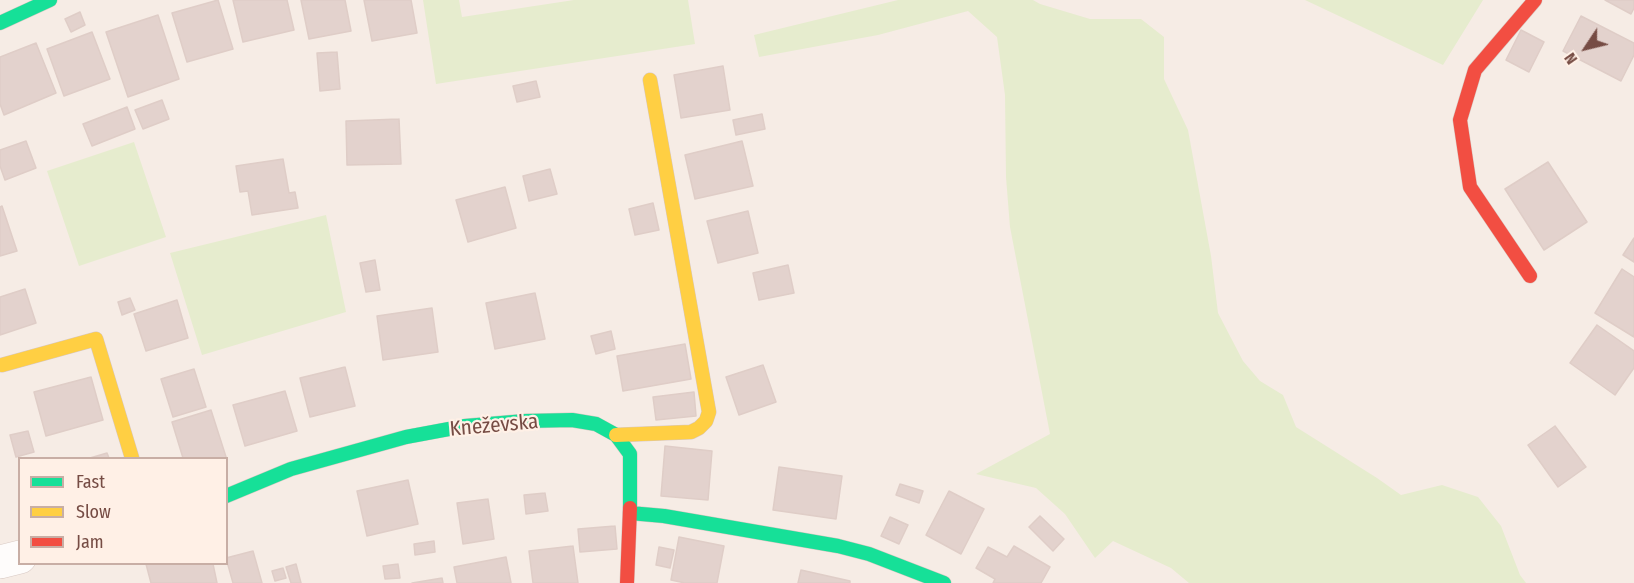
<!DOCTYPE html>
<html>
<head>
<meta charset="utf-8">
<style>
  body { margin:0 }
  #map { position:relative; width:1634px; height:583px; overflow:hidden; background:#f6ece5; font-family:"Fira Sans Condensed",sans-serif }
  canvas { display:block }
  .legend { position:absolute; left:18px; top:457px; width:210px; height:108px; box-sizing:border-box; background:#fff0e6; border:2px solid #c8aea5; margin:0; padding:8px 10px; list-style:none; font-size:18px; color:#764c44 }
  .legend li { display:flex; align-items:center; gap:12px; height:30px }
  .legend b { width:30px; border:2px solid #c8aea5 }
  .north { position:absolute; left:1556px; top:18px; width:60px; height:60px; -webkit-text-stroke:4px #fff0e6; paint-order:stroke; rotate:235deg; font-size:16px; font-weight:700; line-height:24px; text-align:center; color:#764c44 }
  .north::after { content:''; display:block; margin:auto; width:21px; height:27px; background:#764c44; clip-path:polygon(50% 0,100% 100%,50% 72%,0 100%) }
</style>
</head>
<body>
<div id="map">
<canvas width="1634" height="583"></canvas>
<ul class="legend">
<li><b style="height:8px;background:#16e098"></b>Fast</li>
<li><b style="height:8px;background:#ffcf43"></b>Slow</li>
<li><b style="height:8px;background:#f24e42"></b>Jam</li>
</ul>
<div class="north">N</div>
</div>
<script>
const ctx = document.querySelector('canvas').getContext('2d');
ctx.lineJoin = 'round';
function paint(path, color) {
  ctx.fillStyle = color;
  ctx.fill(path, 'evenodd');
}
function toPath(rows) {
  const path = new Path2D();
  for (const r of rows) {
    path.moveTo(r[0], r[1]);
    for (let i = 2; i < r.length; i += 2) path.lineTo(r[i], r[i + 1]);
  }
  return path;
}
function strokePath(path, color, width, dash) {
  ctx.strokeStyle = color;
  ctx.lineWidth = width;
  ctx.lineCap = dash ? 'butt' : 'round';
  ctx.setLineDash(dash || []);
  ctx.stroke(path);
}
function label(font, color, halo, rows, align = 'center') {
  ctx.font = font + ' "Fira Sans Condensed",sans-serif';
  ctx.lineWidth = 4.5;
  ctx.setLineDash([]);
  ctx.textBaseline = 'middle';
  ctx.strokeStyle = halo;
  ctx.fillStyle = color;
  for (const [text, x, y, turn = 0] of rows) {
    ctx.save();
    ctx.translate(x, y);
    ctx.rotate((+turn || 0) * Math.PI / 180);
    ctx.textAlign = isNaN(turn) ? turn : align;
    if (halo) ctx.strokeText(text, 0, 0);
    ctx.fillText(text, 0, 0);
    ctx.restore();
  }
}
paint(toPath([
  [423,0,459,0,462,17,574,0,688,0,695,44,436,84],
  [898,0,1033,0,1040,4,1090,19,1141,19,1164,37,1164,79,1188,130,1211,256,1218,313,1243,361,1260,381,1283,395,1296,427,1377,478,1401,495,1442,485,1478,497,1501,526,1520,575,1526,583,1189,583,1171,568,1113,541,1095,558,1065,514,1036,488,976,474,1050,434,1010,227,1006,177,1005,95,997,37,968,11,878,35,759,57,754,35],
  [1305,0,1483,0,1443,65],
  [134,142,166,237,79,266,47,171],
  [326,215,346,312,202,355,170,253]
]), '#e6ecce');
const building = toPath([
  [218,0,233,49,187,62,172,13,218,0],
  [233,0,287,0,294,30,243,42,233,0],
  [301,0,345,0,351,31,309,39,301,0],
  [364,0,411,0,417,33,372,41,364,0],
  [1605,0,1634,0,1634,8,1631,14,1605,0],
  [80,12,85,25,71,32,65,19,80,12],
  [158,15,179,79,128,97,106,32,158,15],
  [1581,16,1634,43,1634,55,1621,81,1563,51,1581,16],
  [1521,30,1544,42,1529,72,1506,60,1521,30],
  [92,32,110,79,64,96,47,49,92,32],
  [36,43,56,93,4,115,0,104,0,57,36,43],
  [337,52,340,89,320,91,317,53,337,52],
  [723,66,730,110,681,118,674,75,723,66],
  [536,81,540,97,517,102,513,86,536,81],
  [162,100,169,119,143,129,135,110,162,100],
  [127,107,135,129,92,146,83,124,127,107],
  [762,114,765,129,736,135,733,120,762,114],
  [399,119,401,164,347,165,346,121,399,119],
  [26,141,36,168,5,180,0,166,0,150,26,141],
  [742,141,753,186,695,199,685,155,742,141],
  [283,159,289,193,295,192,298,208,252,215,248,191,240,192,236,166,283,159],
  [1548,162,1587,222,1544,250,1505,189,1548,162],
  [550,169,557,194,529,201,523,176,550,169],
  [505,187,516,228,468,242,456,200,505,187],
  [653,203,659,230,635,235,629,209,653,203],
  [2,206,17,251,0,256,0,207,2,206],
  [748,211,758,253,718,263,707,221,748,211],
  [1634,238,1634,262,1623,255,1634,238],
  [375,260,380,290,366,292,360,263,375,260],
  [788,265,794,293,759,300,753,273,788,265],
  [1622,269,1634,277,1634,337,1595,313,1622,269],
  [25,289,36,323,0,335,0,297,25,289],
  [535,293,545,339,495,349,486,303,535,293],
  [130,298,135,310,122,315,118,302,130,298],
  [177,300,188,338,146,351,134,314,177,300],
  [432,308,438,352,383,360,377,316,432,308],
  [1597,325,1634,351,1634,368,1615,395,1570,363,1597,325],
  [611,331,615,349,596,354,591,336,611,331],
  [685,344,691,379,623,391,617,356,685,344],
  [763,365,776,402,739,415,726,377,763,365],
  [345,367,355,406,310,417,300,378,345,367],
  [194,369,206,407,173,417,161,379,194,369],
  [91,377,103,420,46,436,34,392,91,377],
  [285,391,297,431,245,446,233,405,285,391],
  [694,392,696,416,656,420,653,397,694,392],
  [211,410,227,460,183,458,172,422,211,410],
  [1555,426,1586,467,1558,487,1528,445,1555,426],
  [28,431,34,452,16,457,10,435,28,431],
  [665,446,712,451,708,500,661,496,665,446],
  [107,453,109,458,90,458,107,453],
  [779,467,842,476,836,519,773,510,779,467],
  [408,480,418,524,367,536,357,491,408,480],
  [900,484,923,491,919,503,896,495,900,484],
  [949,491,984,509,961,554,926,535,949,491],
  [545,493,548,511,526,514,524,495,545,493],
  [488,499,494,539,463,544,457,503,488,499],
  [1040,516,1064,539,1053,551,1029,527,1040,516],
  [890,517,908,525,899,544,881,536,890,517],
  [615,526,617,549,580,552,578,529,615,526],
  [679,537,724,546,717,583,685,583,671,580,679,537],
  [434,541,435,552,415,555,414,544,434,541],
  [573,546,578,583,533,583,529,551,573,546],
  [1014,546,1050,567,1041,583,993,583,995,579,976,568,988,547,1007,557,1014,546],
  [659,547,674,550,670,568,656,565,659,547],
  [253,551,262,583,233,583,226,558,253,551],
  [506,557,511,583,457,583,454,567,506,557],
  [146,564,213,564,217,583,151,583,146,564],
  [296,564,301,583,291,583,286,567,296,564],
  [398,564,400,578,385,579,383,566,398,564],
  [283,568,286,578,275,581,272,571,283,568],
  [801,570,850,581,850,583,798,583,801,570],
  [442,578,443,583,412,583,442,578]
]);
paint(building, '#e3d2cd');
strokePath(building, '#dfcdc7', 1.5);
const street = toPath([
  [0,562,20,557]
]);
const fast = toPath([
  [0,23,50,0],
  [226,496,291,469,406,437,465,426,525,421,572,420,596,424,616,435,630,454,630,508],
  [630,513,664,516,838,546,869,554,944,583]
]);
const slow = toPath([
  [2,365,96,339,132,458],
  [616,435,691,432,699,428,706,421,709,412,650,80]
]);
const jam = toPath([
  [1530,276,1470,187,1460,120,1475,70,1535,0],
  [627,583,630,508]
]);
strokePath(street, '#d8c9c3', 34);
strokePath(fast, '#d7c7c1', 15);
strokePath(slow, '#d7c7c1', 15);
strokePath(jam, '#d7c7c1', 15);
strokePath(street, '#fefcfb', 33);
strokePath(fast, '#16e098', 14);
strokePath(slow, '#ffcf43', 14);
strokePath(jam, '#f24e42', 14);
label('21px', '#764c44', '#fff0e6', [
  ["Kneževska",494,426,-5]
]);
</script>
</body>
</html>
